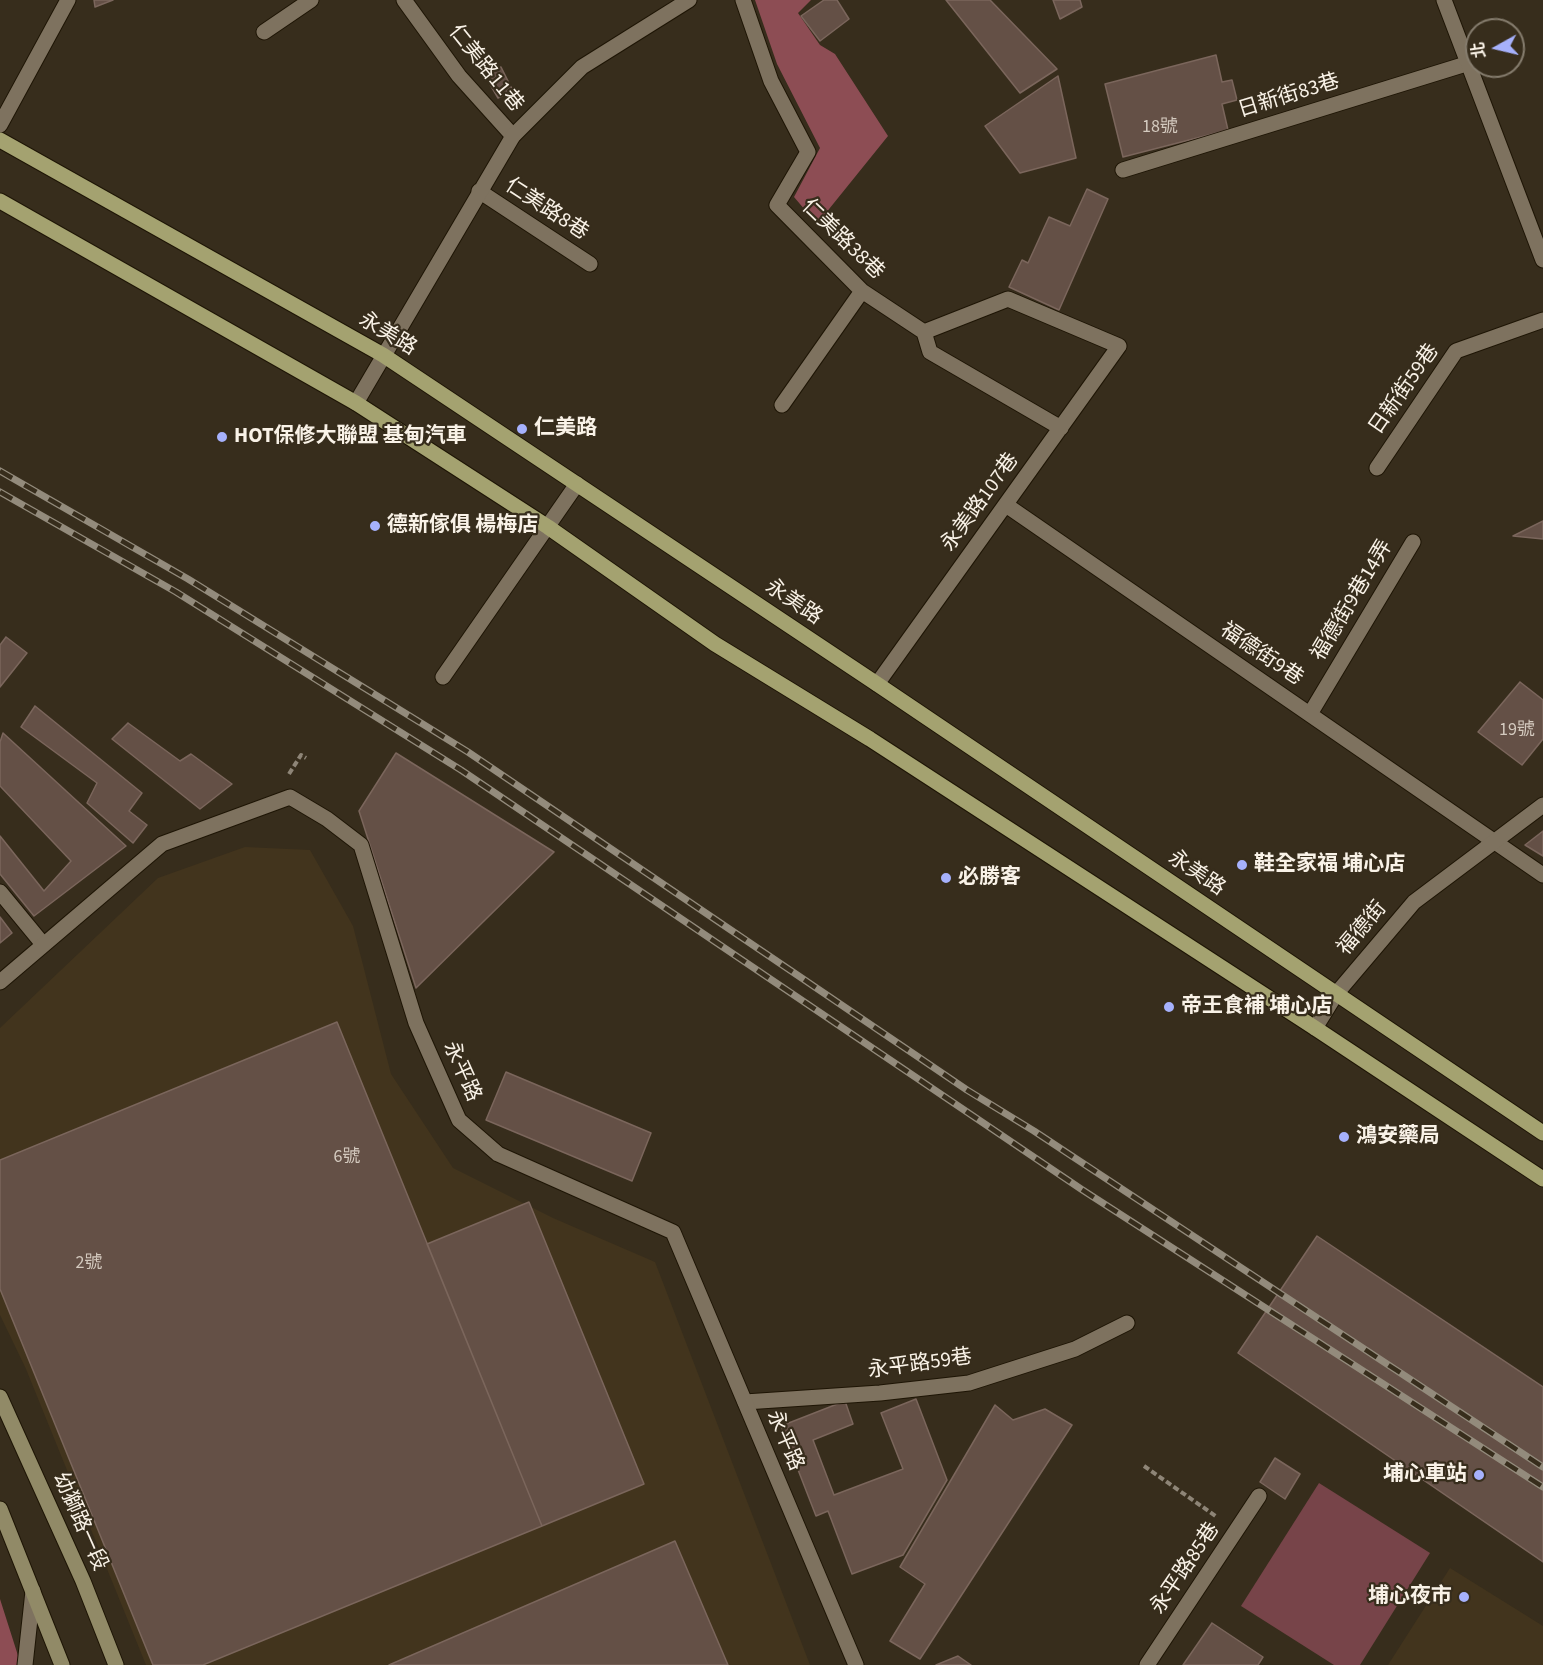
<!DOCTYPE html>
<html>
<head>
<meta charset="utf-8">
<style>
  body { margin:0 }
  #map { position:relative; width:1543px; height:1665px; overflow:hidden; background:#372d1c; font-family:"Source Sans 3","Noto Sans TC",sans-serif }
  canvas { display:block }
  .north { position:absolute; left:1465px; top:18px; width:60px; height:60px; box-sizing:border-box; background:#372d1c; border:2px solid #857c6d; border-radius:50%; rotate:262deg; font-size:16px; font-weight:700; line-height:24px; text-align:center; color:#f9f2e7 }
  .north::after { content:''; display:block; margin:auto; width:21px; height:27px; background:#a6b1fc; clip-path:polygon(50% 0,100% 100%,50% 72%,0 100%) }
</style>
</head>
<body>
<div id="map">
<canvas width="1543" height="1665"></canvas>
<div class="north">北</div>
</div>
<script>
const ctx = document.querySelector('canvas').getContext('2d');
ctx.lineJoin = 'round';
function paint(path, color) {
  ctx.fillStyle = color;
  ctx.fill(path, 'evenodd');
}
function toPath(rows) {
  const path = new Path2D();
  for (const r of rows) {
    path.moveTo(r[0], r[1]);
    for (let i = 2; i < r.length; i += 2) path.lineTo(r[i], r[i + 1]);
  }
  return path;
}
function strokePath(path, color, width, dash) {
  ctx.strokeStyle = color;
  ctx.lineWidth = width;
  ctx.lineCap = dash ? 'butt' : 'round';
  ctx.setLineDash(dash || []);
  ctx.stroke(path);
}
function label(font, color, halo, rows, align = 'center') {
  ctx.font = font + ' "Source Sans 3","Noto Sans TC",sans-serif';
  ctx.lineWidth = 4.5;
  ctx.setLineDash([]);
  ctx.textBaseline = 'middle';
  ctx.strokeStyle = halo;
  ctx.fillStyle = color;
  for (const [text, x, y, turn = 0] of rows) {
    ctx.save();
    ctx.translate(x, y);
    ctx.rotate((+turn || 0) * Math.PI / 180);
    ctx.textAlign = isNaN(turn) ? turn : align;
    if (halo) ctx.strokeText(text, 0, 0);
    ctx.fillText(text, 0, 0);
    ctx.restore();
  }
}
paint(toPath([
  [245,847,310,850,353,926,391,1074,453,1168,553,1218,655,1262,810,1665,146,1665,26,1369,0,1315,0,1028,158,878],
  [1450,1568,1543,1626,1543,1665,1388,1665]
]), '#42341d');
paint(toPath([
  [1319,1483,1430,1553,1360,1665,1334,1665,1241,1606]
]), '#774449');
paint(toPath([
  [755,0,811,0,798,13,820,45,835,54,888,136,817,224,794,197,820,148,777,64],
  [0,1599,21,1665,0,1665]
]), '#8d4d54');
const building = toPath([
  [94,0,113,0,95,7,94,0],
  [824,0,837,0,849,19,820,41,801,16,824,0],
  [946,0,990,0,1057,69,1020,93,946,0],
  [1053,0,1080,0,1082,7,1060,19,1053,0],
  [1216,55,1222,82,1232,80,1237,100,1222,104,1228,130,1123,157,1105,84,1216,55],
  [501,67,513,91,498,98,484,74,501,67],
  [1058,76,1076,158,1020,173,985,126,1058,76],
  [1087,189,1108,199,1059,310,1009,287,1022,260,1028,263,1049,217,1070,226,1087,189],
  [1543,521,1543,539,1513,536,1543,521],
  [6,637,27,653,0,687,0,645,6,637],
  [1520,682,1543,700,1543,739,1522,765,1478,732,1520,682],
  [35,706,142,793,129,811,147,825,133,843,87,803,97,783,21,727,35,706],
  [128,723,180,761,191,754,232,784,200,809,112,739,128,723],
  [3,733,126,846,34,916,0,874,0,836,44,891,71,861,0,786,0,742,3,733],
  [396,753,554,852,416,988,359,811,396,753],
  [1543,831,1543,856,1525,845,1543,831],
  [0,917,12,933,0,943,0,917],
  [337,1022,542,1526,203,1665,153,1665,0,1289,0,1160,337,1022],
  [506,1072,651,1133,632,1181,486,1120,506,1072],
  [529,1202,644,1484,542,1526,427,1244,529,1202],
  [1317,1236,1543,1387,1543,1562,1238,1353,1317,1236],
  [916,1399,947,1480,903,1555,852,1574,828,1511,816,1516,781,1426,845,1401,853,1424,813,1440,834,1495,903,1469,881,1413,916,1399],
  [995,1405,1013,1420,1045,1409,1072,1425,920,1659,890,1641,925,1584,900,1567,995,1405],
  [1275,1458,1300,1474,1285,1499,1260,1482,1275,1458],
  [675,1541,728,1665,389,1665,675,1541],
  [1212,1623,1263,1657,1258,1665,1183,1665,1212,1623],
  [958,1656,971,1665,936,1665,958,1656]
]);
paint(building, '#645046');
strokePath(building, '#7b665c', 1.5);
const lane = toPath([
  [404,0,459,76,513,136],
  [743,0,771,81,808,152,777,205,862,291,924,332,1008,299,1119,346,877,684],
  [264,32,311,0],
  [1123,170,1466,64],
  [479,191,590,264],
  [924,332,930,352,1061,428],
  [782,405,862,291],
  [1377,468,1456,351,1543,320],
  [1006,505,1543,875],
  [443,677,577,484],
  [1310,714,1413,542],
  [0,892,42,943],
  [745,1402,880,1393,969,1383,1075,1349,1127,1323],
  [25,1665,33,1591],
  [1147,1665,1259,1496]
]);
const street = toPath([
  [1444,0,1543,260],
  [0,125,68,0],
  [356,403,513,136,582,67,689,0],
  [0,982,162,844,290,797,327,819,361,845,416,1023,459,1120,498,1154,673,1232,856,1665],
  [1315,1028,1336,994,1414,902,1543,805]
]);
const secondary = toPath([
  [0,1397,83,1581,116,1665],
  [0,1509,62,1665]
]);
const primary = toPath([
  [0,140,383,355,877,684,1543,1133],
  [0,201,356,403,548,527,715,644,870,739,1315,1028,1543,1179]
]);
strokePath(lane, '#1e1505', 17);
strokePath(street, '#1e1505', 17);
strokePath(secondary, '#1e1505', 17);
strokePath(primary, '#1e1505', 17);
strokePath(toPath([
  [289,774,301,755,306,758],
  [1144,1466,1217,1517]
]), '#8e8577', 4, [6, 3]);
strokePath(lane, '#7e725f', 15);
strokePath(street, '#7e725f', 15);
strokePath(secondary, '#918a67', 15);
strokePath(primary, '#a4a270', 15);
const rail = toPath([
  [0,471,188,579,468,752,967,1090,1034,1131,1543,1467],
  [0,492,176,592,461,770,1081,1189,1543,1487]
]);
strokePath(rail, '#938b7c', 7);
strokePath(rail, '#372d1c', 4.5, [14]);
for (const [x, y, r, color] of [
  [522,429,6,"#a6b1fc"],
  [222,437,6,"#a6b1fc"],
  [375,526,6,"#a6b1fc"],
  [1242,865,6,"#a6b1fc"],
  [946,878,6,"#a6b1fc"],
  [1169,1007,6,"#a6b1fc"],
  [1344,1137,6,"#a6b1fc"],
  [1479,1475,6,"#a6b1fc"],
  [1464,1597,6,"#a6b1fc"]
]) {
  const dot = new Path2D();
  dot.arc(x, y, r, 0, 2 * Math.PI);
  ctx.fillStyle = color;
  ctx.fill(dot);
  strokePath(dot, '#372d1c', 2);
}
label('18px', '#d4cabf', null, [
  ["18號",1160,128],
  ["19號",1517,731],
  ["6號",347,1158],
  ["2號",89,1264]
]);
label('21px', '#f9f2e7', '#372d1c', [
  ["仁美路11巷",485,69,51],
  ["日新街83巷",1289,97,-17],
  ["仁美路8巷",546,210,33],
  ["仁美路38巷",842,240,44],
  ["永美路",387,335,31],
  ["日新街59巷",1405,390,-55],
  ["永美路107巷",981,503,-54],
  ["福德街9巷14弄",1353,601,-59],
  ["永美路",793,603,34],
  ["福德街9巷",1261,655,34],
  ["永美路",1196,874,34],
  ["福德街",1363,929,-50],
  ["永平路",461,1072,66],
  ["永平路59巷",920,1365,-8],
  ["永平路",784,1441,67],
  ["幼獅路一段",79,1522,66],
  ["永平路85巷",1186,1569,-56]
]);
label('bold 21px', '#f9f2e7', '#372d1c', [
  ["仁美路",534,429],
  ["HOT保修大聯盟 基甸汽車",234,437],
  ["德新傢俱 楊梅店",387,526],
  ["鞋全家福 埔心店",1254,865],
  ["必勝客",958,878],
  ["帝王食補 埔心店",1181,1007],
  ["鴻安藥局",1356,1137],
  ["埔心車站",1467,1475,"right"],
  ["埔心夜市",1452,1597,"right"]
], 'left');
</script>
</body>
</html>
